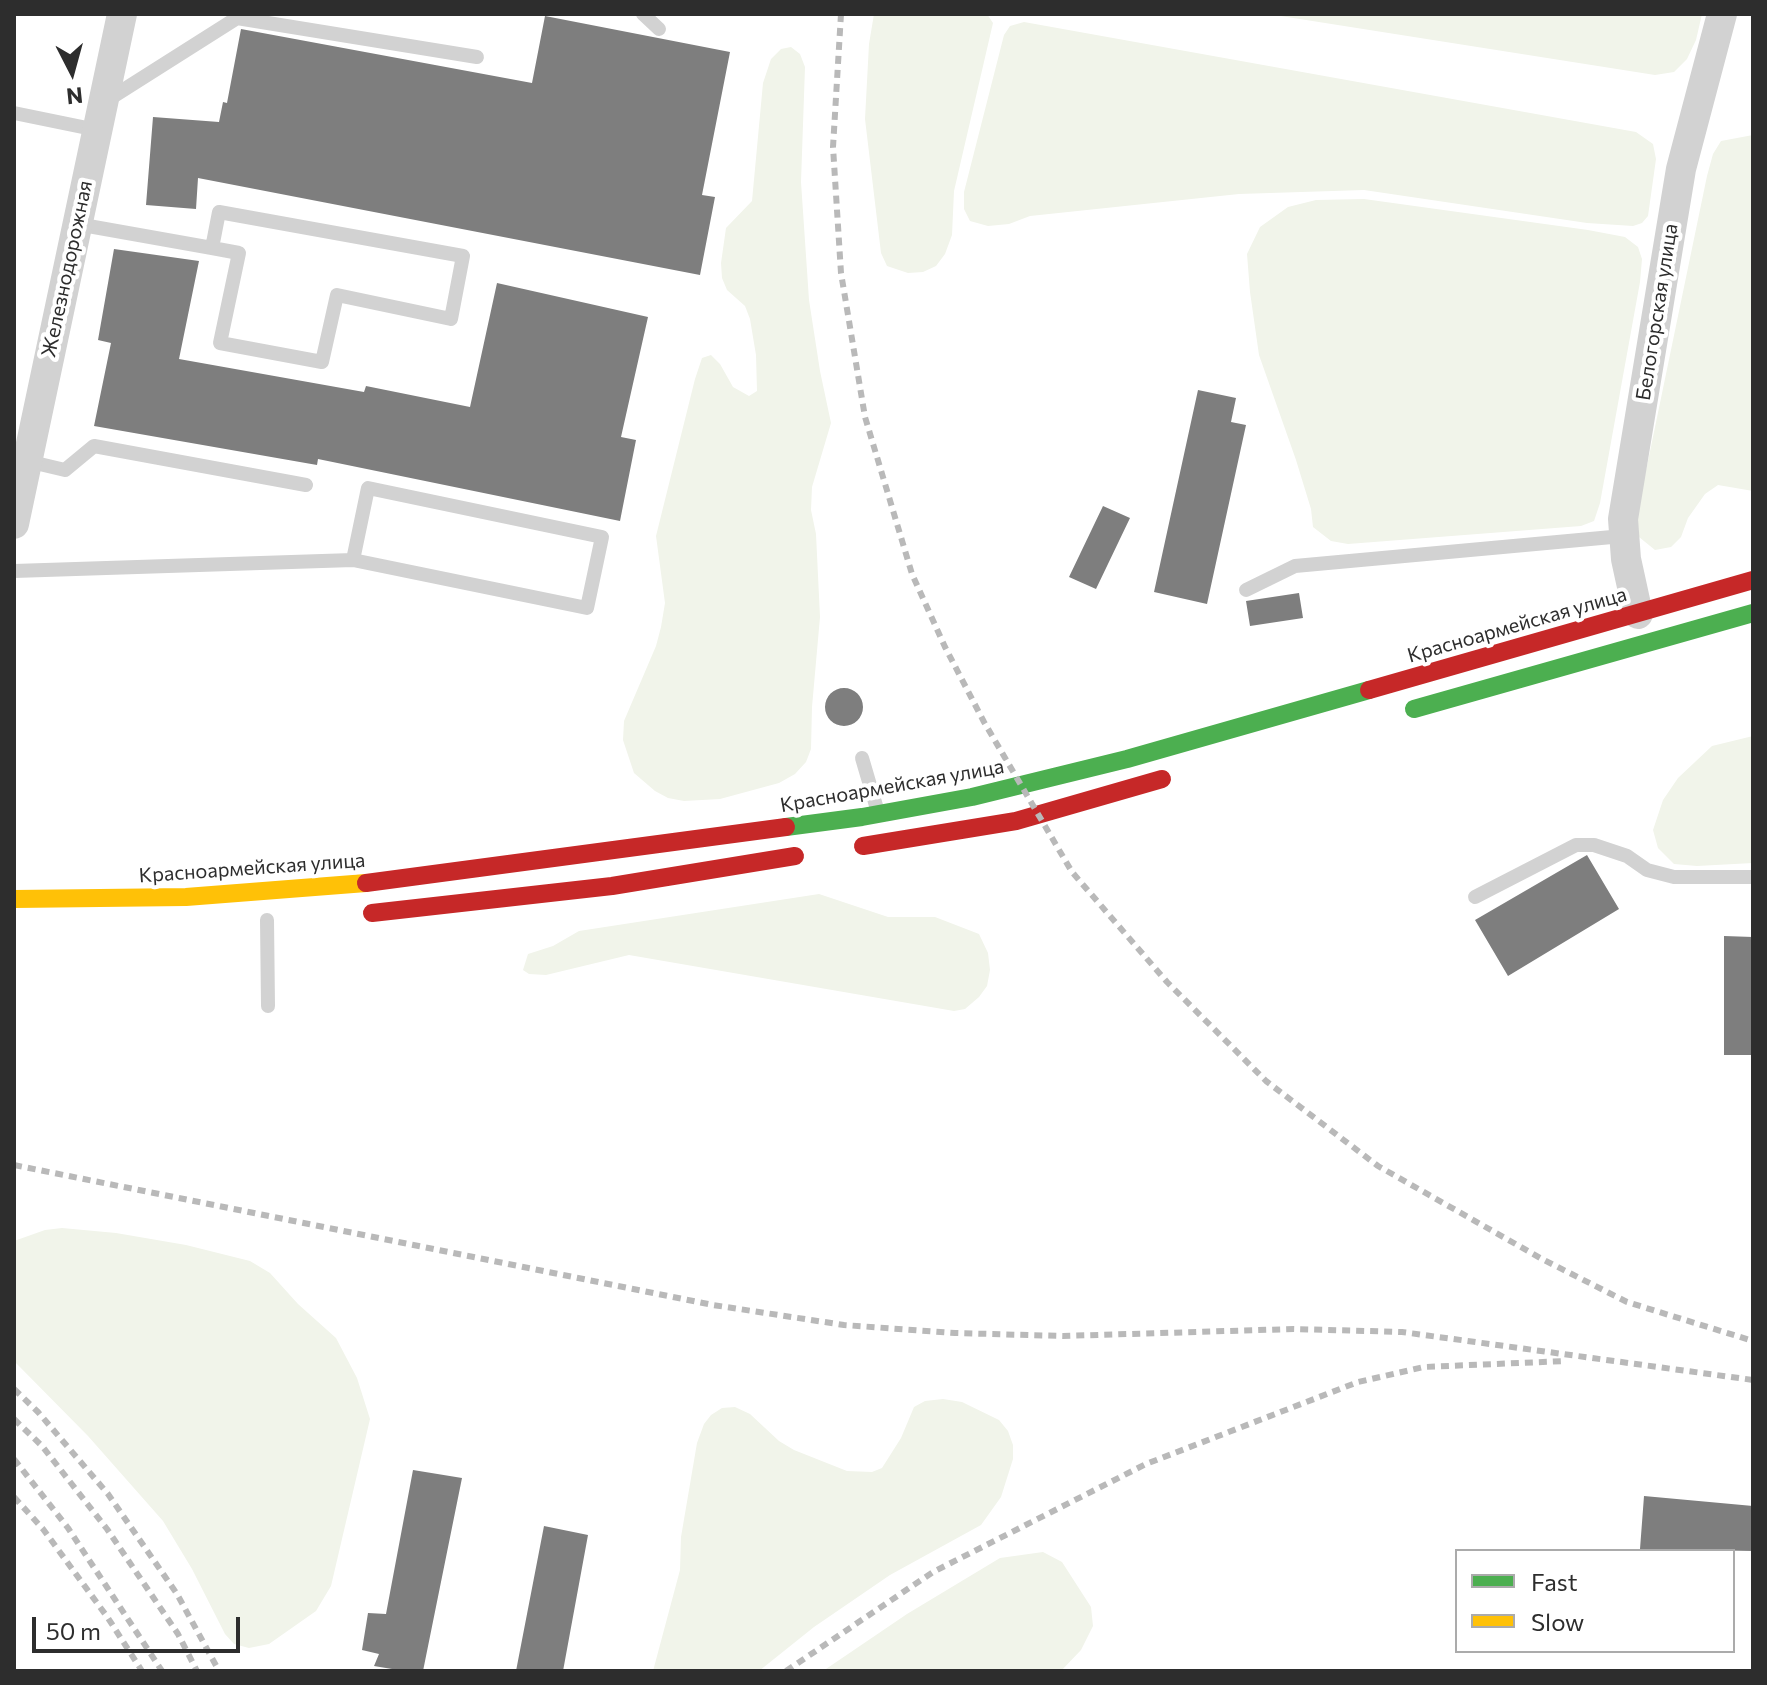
<!DOCTYPE html>
<html>
<head>
<meta charset="utf-8">
<style>
  body { margin:0 }
  #map { position:relative; width:1767px; height:1685px; overflow:hidden; background:#fff; font-family:Commissioner,sans-serif }
  canvas { display:block }
  .frame { position:absolute; inset:0; border:16px solid #2d2d2d; pointer-events:none }
  .legend { position:absolute; left:1455px; top:1549px; width:280px; height:104px; box-sizing:border-box; background:#fff; border:2px solid #ababab; margin:0; padding:10px 14px; list-style:none; font-size:24px; color:#2d2d2d }
  .legend li { display:flex; align-items:center; gap:16px; height:40px }
  .legend b { width:40px; border:2px solid #ababab }
  .north { position:absolute; left:32px; top:32px; width:80px; height:80px; -webkit-text-stroke:6px #fff; paint-order:stroke; rotate:174deg; font-size:22px; font-weight:700; line-height:32px; text-align:center; color:#2d2d2d }
  .north::after { content:''; display:block; margin:auto; width:28px; height:36px; background:#2d2d2d; clip-path:polygon(50% 0,100% 100%,50% 72%,0 100%) }
  .scale { position:absolute; left:32px; top:1617px; width:208px; height:36px; box-sizing:border-box; border:4px solid #2d2d2d; border-top:0; padding-left:10px; font-size:24px; line-height:28px; white-space:nowrap; color:#2d2d2d; -webkit-text-stroke:6px #fff; paint-order:stroke }
</style>
</head>
<body>
<div id="map">
<canvas width="1767" height="1685"></canvas>
<div class="frame"></div>
<ul class="legend">
<li><b style="height:10px;background:#4caf50"></b>Fast</li>
<li><b style="height:10px;background:#ffc107"></b>Slow</li>
</ul>
<div class="north">N</div>
<div class="scale">50 m</div>
</div>
<script>
const ctx = document.querySelector('canvas').getContext('2d');
ctx.lineJoin = 'round';
function paint(path, color) {
  ctx.fillStyle = color;
  ctx.fill(path, 'evenodd');
}
function toPath(rows) {
  const path = new Path2D();
  for (const r of rows) {
    if (r.length === 3) {
      path.moveTo(r[0] + r[2], r[1]);
      path.arc(r[0], r[1], r[2], 0, 2 * Math.PI);
      continue;
    }
    path.moveTo(r[0], r[1]);
    for (let i = 2; i < r.length; i += 2) path.lineTo(r[i], r[i + 1]);
  }
  return path;
}
function strokePath(path, color, width, dash) {
  ctx.strokeStyle = color;
  ctx.lineWidth = width;
  ctx.lineCap = dash ? 'butt' : 'round';
  ctx.setLineDash(dash || []);
  ctx.stroke(path);
}
function label(font, color, halo, rows, align = 'center') {
  ctx.font = font + ' Commissioner,sans-serif';
  ctx.lineWidth = 8;
  ctx.setLineDash([]);
  ctx.textBaseline = 'middle';
  ctx.strokeStyle = halo;
  ctx.fillStyle = color;
  for (const [text, x, y, turn = 0] of rows) {
    ctx.save();
    ctx.translate(x, y);
    ctx.rotate((+turn || 0) * Math.PI / 180);
    ctx.textAlign = isNaN(turn) ? turn : align;
    if (halo) ctx.strokeText(text, 0, 0);
    ctx.fillText(text, 0, 0);
    ctx.restore();
  }
}
paint(toPath([
  [874,14,987,14,993,23,954,191,952,235,945,254,936,266,923,272,908,273,887,266,881,253,865,119,869,44],
  [1268,14,1702,14,1696,40,1687,59,1674,72,1655,75],
  [1024,22,1636,132,1653,144,1656,159,1648,216,1642,223,1633,226,1587,223,1364,190,1239,194,1030,216,1009,224,988,226,970,221,964,209,964,192,1004,35,1010,26],
  [791,47,800,54,805,67,801,182,809,300,820,371,831,423,812,487,811,510,816,534,820,617,812,707,811,749,806,762,795,774,779,783,720,799,684,801,668,798,655,791,634,773,623,740,624,721,656,646,661,627,665,603,656,536,695,379,702,358,711,355,720,364,733,387,749,396,757,391,756,355,750,319,745,306,727,290,722,278,721,263,726,228,752,201,763,83,771,59,781,49],
  [1753,135,1753,491,1718,485,1705,494,1688,518,1681,537,1671,547,1655,550,1639,537,1637,514,1707,176,1713,154,1721,141],
  [1364,199,1588,230,1625,237,1638,247,1642,259,1640,282,1600,503,1594,521,1581,526,1348,544,1331,541,1313,527,1311,509,1296,460,1259,355,1250,292,1247,254,1260,227,1288,207,1316,200],
  [1753,736,1753,863,1697,866,1674,864,1658,848,1653,830,1663,800,1678,778,1712,746],
  [819,894,888,917,935,917,979,934,988,953,990,970,987,986,979,997,965,1009,954,1011,629,955,546,975,529,974,523,970,528,954,553,946,579,931],
  [62,1228,116,1233,186,1245,250,1261,270,1273,298,1304,336,1338,357,1378,370,1419,331,1586,316,1611,269,1644,249,1648,234,1644,225,1634,192,1569,163,1521,88,1436,14,1361,14,1241,45,1230],
  [943,1399,962,1402,999,1420,1008,1431,1013,1445,1013,1459,1001,1497,981,1525,890,1575,814,1627,759,1671,653,1671,680,1570,681,1537,697,1443,704,1424,711,1415,722,1408,735,1407,750,1414,779,1441,794,1450,847,1471,872,1472,882,1468,901,1438,914,1407,925,1401],
  [1043,1552,1062,1562,1091,1607,1093,1626,1081,1650,1061,1671,823,1671,907,1614,1000,1558]
]), '#f1f4ea');
paint(toPath([
  [545,16,730,52,702,195,715,197,700,275,198,178,196,209,146,205,153,117,219,122,223,102,227,103,241,29,532,83],
  [114,249,199,261,179,359,364,392,366,386,470,407,497,283,648,317,621,437,636,440,620,521,318,459,317,465,94,426,111,343,98,340],
  [1198,390,1236,398,1231,422,1246,425,1207,604,1154,592],
  [1103,506,1130,518,1096,589,1069,577],
  [1299,593,1303,618,1250,626,1246,601],
  [844,707,19],
  [1587,855,1619,909,1508,976,1475,920],
  [1724,936,1753,937,1753,1055,1724,1055],
  [413,1470,462,1478,423,1671,404,1671,374,1666,379,1654,362,1650,368,1613,386,1614],
  [1644,1496,1753,1506,1753,1551,1640,1549],
  [544,1526,588,1535,563,1671,516,1671]
]), '#7e7e7e');
strokePath(toPath([
  [643,14,659,29],
  [106,101,237,18,477,57],
  [14,113,97,130],
  [77,224,212,248,219,212,463,256,451,319,337,295,322,362,220,343,239,253,212,248],
  [27,461,65,470,94,446,306,485],
  [14,571,353,560,587,608,602,537,368,488,353,560],
  [1246,590,1295,566,1623,536],
  [862,758,877,809],
  [1475,897,1576,845,1594,845,1627,856,1647,870,1674,877,1753,877],
  [267,920,268,1006]
]), '#d2d2d2', 14);
strokePath(toPath([
  [14,524,122,14],
  [1638,614,1626,559,1623,519,1681,169,1722,14]
]), '#d2d2d2', 30);
strokePath(toPath([
  [1414,709,1753,613],
  [786,827,862,817,972,797,1127,759,1369,690]
]), '#4caf50', 18);
strokePath(toPath([
  [14,899,186,897,366,883]
]), '#ffc107', 18);
strokePath(toPath([
  [1369,690,1753,580],
  [863,846,1016,821,1162,779],
  [366,883,786,827],
  [372,913,612,886,795,856]
]), '#c62828', 18);
strokePath(toPath([
  [841,14,833,147,841,273,865,417,912,574,945,647,984,722,1072,872,1167,982,1266,1081,1378,1166,1542,1259,1627,1302,1753,1341],
  [14,1165,713,1305,844,1325,955,1333,1063,1336,1294,1329,1402,1332,1753,1380],
  [14,1389,38,1412,108,1494,177,1594,219,1671],
  [14,1419,42,1446,107,1529,178,1634,197,1671],
  [14,1459,68,1528,162,1671],
  [14,1497,43,1529,108,1618,142,1671],
  [786,1671,933,1572,1146,1464,1358,1382,1424,1367,1566,1361]
]), '#b9b9b9', 6, [8, 6]);
label('20px', '#2d2d2d', '#fff', [
  ["Железнодорожная",67,269,-78],
  ["Белогорская улица",1657,312,-81],
  ["Красноармейская улица",1517,625,-16],
  ["Красноармейская улица",892,786,-10],
  ["Красноармейская улица",252,868,-4]
]);
</script>
</body>
</html>
